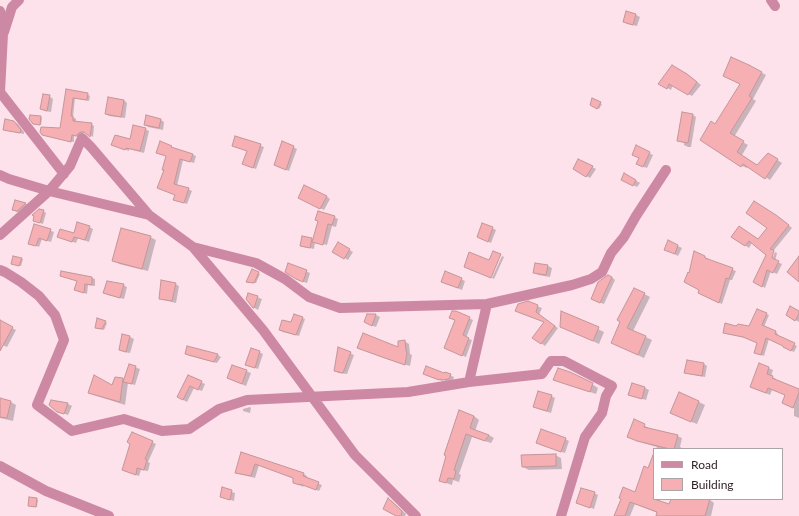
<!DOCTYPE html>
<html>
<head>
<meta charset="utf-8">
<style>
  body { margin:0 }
  #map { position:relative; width:799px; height:516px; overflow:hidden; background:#fde1eb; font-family:Lato,sans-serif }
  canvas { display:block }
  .legend { position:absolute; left:653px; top:448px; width:130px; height:52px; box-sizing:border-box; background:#fff; border:1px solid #aca5a7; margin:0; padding:5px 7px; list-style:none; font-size:12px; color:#2f1e24 }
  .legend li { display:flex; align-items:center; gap:8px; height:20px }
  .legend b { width:20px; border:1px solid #aca5a7 }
</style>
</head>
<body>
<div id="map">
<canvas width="799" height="516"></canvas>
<ul class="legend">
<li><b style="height:5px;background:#cd89a3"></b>Road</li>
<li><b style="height:11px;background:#f6afb3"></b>Building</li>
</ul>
</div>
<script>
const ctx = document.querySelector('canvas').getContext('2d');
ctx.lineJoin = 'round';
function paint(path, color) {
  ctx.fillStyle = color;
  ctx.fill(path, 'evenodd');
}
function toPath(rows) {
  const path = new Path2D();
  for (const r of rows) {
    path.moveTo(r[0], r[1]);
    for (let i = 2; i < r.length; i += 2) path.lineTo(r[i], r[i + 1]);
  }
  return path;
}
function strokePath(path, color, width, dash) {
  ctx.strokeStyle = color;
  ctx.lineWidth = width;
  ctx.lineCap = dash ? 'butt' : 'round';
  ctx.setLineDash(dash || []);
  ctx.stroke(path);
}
paint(toPath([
  [626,12,636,15,640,17,637,26,627,24,624,21],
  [749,66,766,75,753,99,756,101,734,137,748,145,742,155,758,166,773,157,782,163,770,180,748,166,747,168,742,166,701,140,716,125,741,84],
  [672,67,691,77,701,85,692,96,673,85,671,90,660,83],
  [66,90,87,94,90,96,89,101,75,98,73,117,76,119,76,122,91,124,94,126,93,137,87,133,84,133,79,137,74,136,74,142,46,136,61,129],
  [49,96,53,99,51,112,45,111,41,109],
  [593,99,602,104,599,109,591,105],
  [124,100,127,103,125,118,109,116,106,114],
  [693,115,696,117,691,147,688,147,684,145,684,143,678,141],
  [41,117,42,118,41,125,36,124],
  [161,120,164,122,163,130,148,127,145,124],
  [14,122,18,124,24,132,24,134,8,131,4,129],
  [145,129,149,131,144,153,129,149,129,151,112,145,130,141],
  [236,137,264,147,256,169,243,164,248,151],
  [161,143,196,156,194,163,183,160,177,186,188,189,192,191,187,204,178,201,176,195,158,188,165,170,167,156,161,154],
  [293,147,297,149,289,171,279,167],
  [636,147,653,155,647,168,641,166],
  [579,160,596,169,590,178,574,169],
  [625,174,640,183,637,187,622,179],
  [326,196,330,199,324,210,303,200],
  [16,201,26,204,29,205,21,213,17,212,13,210],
  [43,211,46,213,43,224,34,221],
  [334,217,338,219,336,227,332,226,327,245,316,242,315,242,314,249,304,247,301,245,312,239,314,241,319,221],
  [780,218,792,228,774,250,769,262,771,263,775,252,777,253,775,261,782,264,777,274,771,271,765,288,754,281,772,246,752,243,749,248,733,237,759,240],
  [34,225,54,232,51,242,42,239,39,247,29,243],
  [89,227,93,229,89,242,78,238,76,243,58,237,74,235],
  [492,228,496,230,491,243,482,239],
  [150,237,156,240,148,271,119,264,114,260],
  [669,242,682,248,678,256,669,251],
  [338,243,353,252,348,260,333,251],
  [695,253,709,259,708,260,736,271,732,280,730,280,722,304,703,295,701,290],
  [502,256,504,257,494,279,492,278],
  [21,259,23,259,21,266,14,264],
  [536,264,548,266,552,268,550,277,538,275,534,272],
  [289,265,310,273,307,283,301,281],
  [253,270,260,274,256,283,248,283,247,282],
  [62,272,92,278,95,279,95,286,88,285,87,294,79,291,78,281,64,277,61,276],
  [612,277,615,280,604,304,595,301],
  [461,279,465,281,462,290,445,283],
  [107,281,123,285,127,287,124,299,108,295,104,293],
  [175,284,179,286,176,303,164,300,160,298],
  [635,289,650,297,633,331,652,340,644,358,612,343],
  [249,294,262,299,258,310,253,307],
  [528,303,542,308,539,315,558,328,545,346,533,337,545,322,516,311],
  [456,312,473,320,466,338,472,340,466,357,449,350,456,320],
  [562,312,604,332,599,344,567,329],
  [799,312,799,322,787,315],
  [766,314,769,315,764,327,776,332,778,334,778,336,797,346,794,352,784,347,785,346,769,339,764,356,758,354,758,343,746,338,727,334,737,327,749,328],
  [368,315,376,315,380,317,376,327,368,324],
  [302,318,305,319,299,336,283,332,280,330],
  [98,319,107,323,104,330,96,328],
  [0,322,16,330,7,347,0,344],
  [123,335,130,337,134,339,130,353,124,352,120,350],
  [404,341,409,344,410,354,412,355,410,366,387,359,359,348,399,348],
  [188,347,218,355,221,357,217,363,190,356,186,354],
  [339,348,354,355,347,374,338,373,335,370],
  [259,352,263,354,258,369,250,366],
  [704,364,707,366,705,377,689,374,685,372],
  [760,364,773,370,771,376,776,379,776,381,799,390,799,418,794,416,794,408,787,405,786,395,772,390,770,395,755,389],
  [129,365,140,369,135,385,128,383,125,405,94,395,89,392,113,387,123,379,125,380],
  [233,366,251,373,246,386,232,380],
  [445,373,454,377,453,380,446,381,443,380,442,381,427,375,445,374],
  [188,376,205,384,202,391,194,388,187,402,178,397],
  [555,379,592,384,598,388,596,394,560,382],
  [632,384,645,388,649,390,646,400,633,396],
  [679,394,699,402,705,405,697,424,677,416,671,413],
  [551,396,555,398,551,413,538,409,534,407],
  [0,399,11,402,16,405,13,421,0,418],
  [52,401,68,404,72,406,68,415,62,413,58,411],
  [250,407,251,408,250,413,243,411,243,409],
  [474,416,479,420,475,431,489,435,494,438,491,443,472,437,459,474,461,475,459,482,453,480,452,485,446,483,441,480,447,456],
  [635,421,649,428,649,429,677,436,682,438,680,447,684,449,656,449,657,447,643,443,633,439],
  [132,433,156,444,148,462,150,463,148,471,141,470,139,476,127,472,123,470,132,443],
  [565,439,569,441,565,453,541,445],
  [242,453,304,474,307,476,306,479,322,485,319,491,304,485,303,487,298,484,294,482,294,478,259,465,255,478,240,474,237,472],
  [555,455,561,458,562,469,529,470,523,467],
  [654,455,654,499,659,499,658,501,670,506,672,499,705,499,710,500,714,503,711,516,657,516,658,513,635,504,630,516,615,516,635,493,649,469],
  [223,489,235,493,234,501,221,497],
  [594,493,598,495,594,509,577,503],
  [37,499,38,500,37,507,30,506],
  [389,499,392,501,406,514,405,516,398,516]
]), '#0003');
const building = toPath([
  [626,11,636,14,633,25,623,22,626,11],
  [731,57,749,65,762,72,749,96,752,98,730,133,744,141,737,152,757,165,768,153,778,159,765,179,743,164,741,167,700,140,711,121,715,124,740,84,723,76,731,57],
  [672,65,687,74,697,82,688,95,669,84,667,89,658,84,672,65],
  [66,89,88,93,87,100,73,98,71,116,73,116,73,121,92,123,90,137,84,132,80,132,76,136,72,135,71,142,46,136,42,135,40,132,41,127,60,128,66,89],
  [43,94,50,95,47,111,40,109,43,94],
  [108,97,124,100,121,117,105,114,108,97],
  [592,98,601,102,597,109,590,105,592,98],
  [682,112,693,114,688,143,677,141,682,112],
  [30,115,41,116,40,125,33,124,29,119,30,115],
  [146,115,161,119,159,128,144,125,146,115],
  [5,119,14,121,21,130,20,133,3,130,5,119],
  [133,125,146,128,140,151,126,148,125,150,111,145,115,135,130,139,133,125],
  [235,136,261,144,253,168,242,164,247,151,232,146,235,136],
  [160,141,172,146,171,147,193,154,190,162,180,159,174,184,189,188,184,203,173,200,175,195,157,188,164,170,162,170,166,156,156,153,160,141],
  [282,141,294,146,286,170,274,165,282,141],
  [636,145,650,152,643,167,636,164,639,158,632,155,636,145],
  [578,159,593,166,586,177,573,169,578,159],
  [624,173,636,180,633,186,621,180,624,173],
  [304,185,327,196,320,209,298,198,304,185],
  [15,200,26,203,17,211,12,210,15,200],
  [754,201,776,215,789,225,770,249,774,250,772,258,779,261,773,273,767,270,762,287,753,282,766,255,749,241,745,246,731,237,739,226,758,239,767,228,746,213,754,201],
  [39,209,44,210,40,223,33,221,34,216,32,215,39,209],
  [318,211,335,216,332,225,328,224,323,245,312,242,318,221,315,220,318,211],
  [77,222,90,226,85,240,74,237,72,242,57,237,60,229,74,233,77,222],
  [482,223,493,227,488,242,477,237,482,223],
  [34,224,51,229,47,241,39,238,36,246,28,244,34,224],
  [121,228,151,236,142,269,112,261,121,228],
  [302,236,312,238,310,248,300,246,302,236],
  [668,240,678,245,675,254,664,250,668,240],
  [338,242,350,249,344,259,332,252,338,242],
  [493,251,501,254,491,278,464,267,469,252,489,260,493,251],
  [694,251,705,256,705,258,733,268,729,279,726,278,719,303,698,293,699,290,684,282,688,272,689,273,694,251],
  [13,256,22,258,19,266,11,264,13,256],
  [799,256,799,282,787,272,799,256],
  [288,263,307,270,303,282,296,279,285,272,288,263],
  [535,263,548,265,546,275,533,273,535,263],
  [252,269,259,272,254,283,246,282,252,269],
  [61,271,92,277,92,285,85,284,84,293,74,290,77,281,60,276,61,271],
  [445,271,462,278,458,288,441,282,445,271],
  [608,275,612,277,600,303,591,299,598,282,605,277,608,275],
  [161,280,176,283,172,301,159,299,161,280],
  [107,281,124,284,120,298,103,293,107,281],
  [634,288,645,293,627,328,646,336,638,355,611,343,620,322,617,320,634,288],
  [248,293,258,296,254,308,253,308,246,299,248,293],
  [528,301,538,305,536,312,555,326,541,344,532,338,544,322,515,311,518,304,528,301],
  [790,306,799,311,799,314,795,321,786,315,790,306],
  [757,309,767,313,762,325,776,331,775,334,795,343,791,351,783,347,783,346,766,338,761,355,754,353,757,343,743,337,723,333,725,323,736,326,738,324,749,326,757,309],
  [452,311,456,311,470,317,463,335,469,338,462,356,444,348,455,320,449,318,452,311],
  [561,311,599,327,593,341,560,327,561,311],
  [294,314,303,317,296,335,279,330,282,320,291,322,294,314],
  [367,314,376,314,372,326,364,322,367,314],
  [97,318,106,321,102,329,95,328,97,318],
  [0,320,13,327,0,351,0,320],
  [363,333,398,347,398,341,405,340,406,351,407,352,405,365,382,357,357,348,363,333],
  [122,334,130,336,126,352,119,350,122,334],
  [187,346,218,354,214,362,185,354,187,346],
  [338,347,351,352,343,373,334,371,338,347],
  [251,348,260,351,255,368,245,365,251,348],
  [687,360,704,363,702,376,684,373,687,360],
  [759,363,769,367,767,374,773,376,772,378,799,389,799,393,793,408,782,403,785,395,768,388,766,393,750,387,759,363],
  [129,364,136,366,132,384,123,382,129,364],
  [232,365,247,370,242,384,227,378,232,365],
  [426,366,444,373,445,372,451,374,449,379,442,380,440,379,439,380,423,374,426,366],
  [558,368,570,372,593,383,590,392,553,380,558,368],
  [94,375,112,385,115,377,123,378,120,402,88,393,94,375],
  [188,375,202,381,198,390,190,386,183,400,177,397,188,375],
  [632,383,645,387,642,399,628,395,632,383],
  [538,391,552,395,547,411,533,407,538,391],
  [679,392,699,401,691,422,670,413,679,392],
  [0,398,11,401,7,418,0,417,0,398],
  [51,400,68,403,64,414,57,412,49,405,51,400],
  [459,410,474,416,470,428,489,435,485,441,466,434,454,470,456,471,454,479,448,478,446,483,439,481,446,456,444,455,459,410],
  [634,419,645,424,644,427,678,435,674,449,670,449,637,441,627,437,634,419],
  [541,429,566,438,561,452,536,443,541,429],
  [132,432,153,441,145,459,147,460,144,470,137,468,136,475,122,470,130,444,127,442,132,432],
  [241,452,304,473,303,476,319,482,316,490,300,484,300,485,293,483,293,478,255,464,251,476,235,473,241,452],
  [556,454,556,466,522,467,521,455,556,454],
  [653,455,654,455,654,499,669,504,671,499,710,499,705,516,656,516,657,512,630,502,625,516,614,516,621,499,619,498,623,487,635,492,644,466,648,468,653,455],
  [222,487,232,490,230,500,220,497,222,487],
  [581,488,595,492,590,508,576,503,581,488],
  [29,497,37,498,36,507,28,506,29,497],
  [388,498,402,511,401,516,396,516,383,509,388,498]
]);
paint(building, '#f6afb3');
strokePath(building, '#c39699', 1);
strokePath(toPath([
  [771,0,775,6],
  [0,11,3,34,0,92,64,174],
  [4,32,12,7,19,0],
  [0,175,9,179,49,191,149,215],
  [0,235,49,191,70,166,82,138,91,147,149,215,193,247,263,330,355,455,416,516],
  [193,247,256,263,285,279,309,297,340,308,487,304,572,285,591,279,602,272,611,253,624,237,636,216,666,170],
  [0,270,5,272,21,282,39,296,55,315,64,340,37,405,72,431,124,419,162,431,189,429,219,409,247,400,408,392,469,382,542,374,551,361,564,361,612,386,606,396,602,413,585,437,561,516],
  [469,382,487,304],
  [0,466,46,491,109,516]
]), '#cd89a3', 10);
</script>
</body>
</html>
